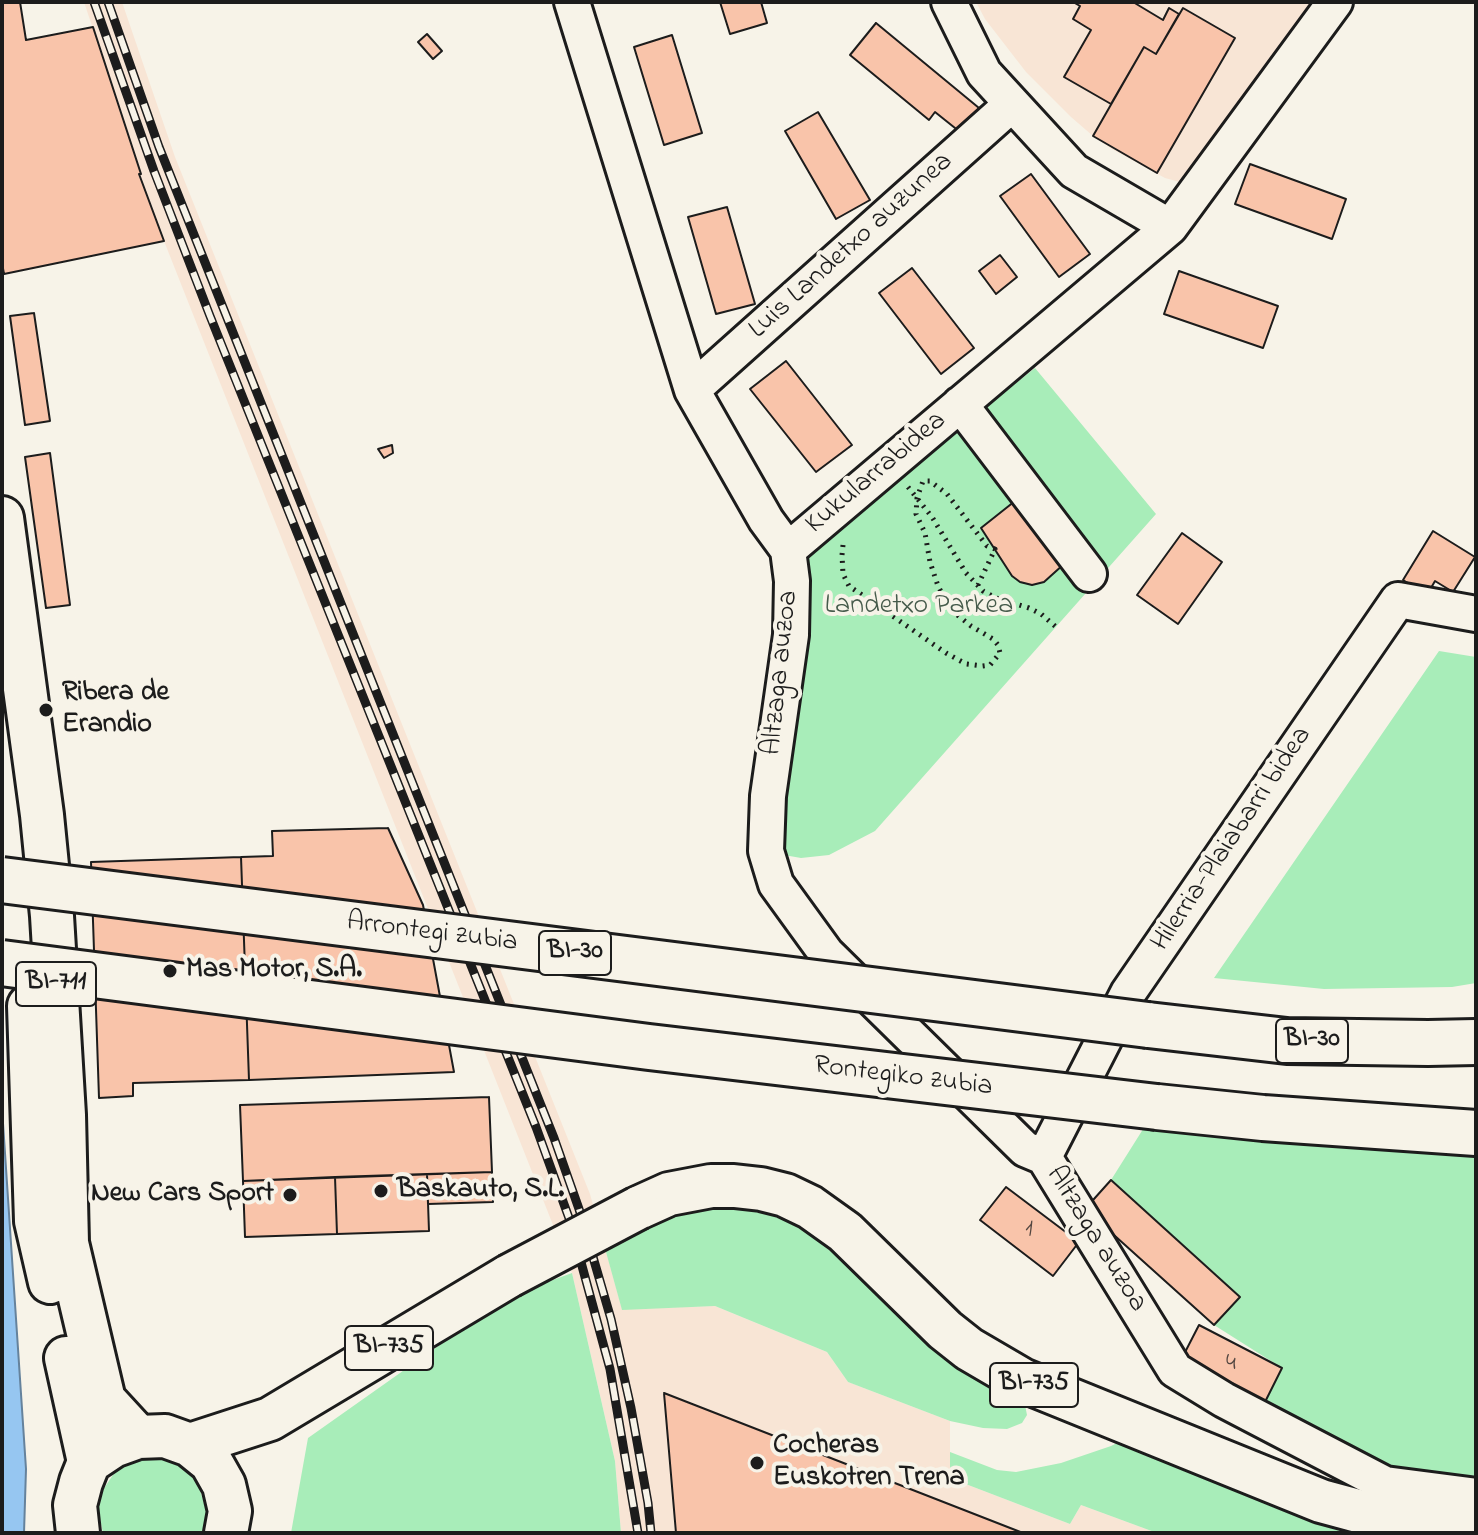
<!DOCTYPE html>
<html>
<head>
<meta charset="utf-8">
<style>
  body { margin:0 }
  #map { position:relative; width:1478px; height:1535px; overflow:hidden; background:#f7f3e8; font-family:"Indie Flower",sans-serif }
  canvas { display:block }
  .frame { position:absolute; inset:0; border:4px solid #1c1c1c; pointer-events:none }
</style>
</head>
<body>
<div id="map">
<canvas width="1478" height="1535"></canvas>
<div class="frame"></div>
</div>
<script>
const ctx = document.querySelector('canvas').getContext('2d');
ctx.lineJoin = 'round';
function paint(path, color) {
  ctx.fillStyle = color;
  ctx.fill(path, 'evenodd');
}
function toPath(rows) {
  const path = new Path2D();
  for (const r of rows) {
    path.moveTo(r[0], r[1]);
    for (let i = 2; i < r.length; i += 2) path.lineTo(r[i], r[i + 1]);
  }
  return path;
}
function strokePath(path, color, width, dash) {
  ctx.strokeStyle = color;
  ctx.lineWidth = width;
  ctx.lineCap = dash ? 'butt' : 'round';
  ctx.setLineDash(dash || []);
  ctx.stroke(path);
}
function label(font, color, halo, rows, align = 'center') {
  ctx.font = font + ' "Indie Flower",sans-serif';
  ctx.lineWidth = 8;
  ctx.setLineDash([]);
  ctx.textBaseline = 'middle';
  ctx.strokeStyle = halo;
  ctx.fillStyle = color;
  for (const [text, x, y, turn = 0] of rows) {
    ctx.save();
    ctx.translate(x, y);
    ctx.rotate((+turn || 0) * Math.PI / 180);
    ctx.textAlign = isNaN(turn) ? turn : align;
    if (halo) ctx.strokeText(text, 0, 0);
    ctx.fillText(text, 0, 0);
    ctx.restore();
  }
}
paint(toPath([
  [84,2,122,2,175,157,590,1194,622,1309,715,1306,827,1352,848,1382,950,1421,950,1478,1070,1524,1081,1505,1157,1533,621,1533,615,1461,572,1273,164,241,139,174,141,173],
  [976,2,1312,2,1187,184,1165,178,1112,149,1093,136,1071,117,1026,72,985,19]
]), '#f8e5d5');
paint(toPath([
  [1035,368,1156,514,875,831,829,855,801,858,784,855,778,829,804,557,815,542],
  [1439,651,1476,657,1476,983,1452,987,1324,989,1214,978],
  [1157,1107,1476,1133,1476,1496,1385,1484,1264,1404,1282,1368,1214,1325,1239,1297,1111,1180],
  [699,1198,802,1216,1025,1405,1027,1415,1022,1423,1007,1429,983,1428,950,1421,848,1382,827,1352,715,1306,622,1310,606,1252,666,1209],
  [572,1273,615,1461,621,1533,291,1533,308,1438,509,1296],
  [1123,1440,1361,1533,1157,1533,1081,1505,1070,1524,950,1478,950,1452,997,1470,1016,1472,1061,1463,1111,1446],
  [149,1456,176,1462,197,1480,208,1517,203,1533,103,1533,96,1500,119,1466]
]), '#a8edb9');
const water = toPath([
  [2,1108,26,1469,24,1533,2,1533,2,1108]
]);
paint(water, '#96c6f1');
strokePath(water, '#65829c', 2);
const building = toPath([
  [2,2,20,2,26,40,93,27,141,174,139,174,164,241,4,274,2,263,2,2],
  [720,2,761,2,767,23,730,34,720,2],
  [1073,2,1133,2,1163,20,1169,8,1179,14,1156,54,1144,47,1111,104,1064,77,1091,30,1073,19,1080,6,1073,2],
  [1183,8,1235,38,1157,173,1093,136,1144,47,1156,54,1183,8],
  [876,23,979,108,960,132,935,112,929,120,850,55,876,23],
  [427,34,442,51,433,59,418,42,427,34],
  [672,35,702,133,664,145,634,47,672,35],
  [818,112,870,200,836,219,785,131,818,112],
  [1250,164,1346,199,1332,239,1235,204,1250,164],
  [1031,174,1090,254,1059,277,1000,196,1031,174],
  [727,207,755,304,716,314,688,217,727,207],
  [1000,255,1017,277,996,294,979,271,1000,255],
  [912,268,974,348,941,374,879,293,912,268],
  [1179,271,1278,306,1263,348,1164,314,1179,271],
  [34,313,50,421,25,425,10,316,34,313],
  [786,361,852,445,816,472,750,389,786,361],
  [392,445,393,453,384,458,378,449,392,445],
  [50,453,70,605,46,608,25,457,50,453],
  [1015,501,1064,564,1044,582,1032,585,1020,582,1012,576,981,528,1015,501],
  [1433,531,1475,557,1453,592,1435,581,1427,595,1403,580,1433,531],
  [1182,533,1222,562,1178,624,1137,595,1182,533],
  [388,828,423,905,454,1072,249,1080,241,857,273,856,272,831,388,828],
  [241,857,249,1080,133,1083,133,1096,99,1098,91,862,241,857],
  [489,1097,492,1172,243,1181,240,1105,489,1097],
  [492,1172,493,1202,428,1204,427,1174,492,1172],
  [427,1174,429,1231,337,1234,335,1177,427,1174],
  [335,1177,337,1234,245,1237,243,1181,335,1177],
  [1111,1180,1240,1297,1214,1325,1085,1209,1111,1180],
  [1006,1187,1079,1242,1053,1276,980,1220,1006,1187],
  [1199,1325,1282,1368,1264,1404,1180,1362,1199,1325],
  [664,1393,1023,1533,676,1533,664,1393]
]);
paint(building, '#f9c4aa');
strokePath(building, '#1c1c1c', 2);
const minor = toPath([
  [572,2,692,390,766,520,788,550,1170,227,1335,2],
  [949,2,984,73,1074,171,1170,227],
  [692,390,1012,104],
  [960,404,1089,574],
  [788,550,792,581,791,635,768,796,766,851,776,884,826,953,1025,1149,1044,1157,1175,1370,1224,1400,1385,1484,1476,1496],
  [1044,1157,1128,993,1398,600,1476,614]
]);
const major = toPath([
  [2,518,42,815,52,916,64,1115,67,1243,104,1400,138,1437],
  [29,1006,36,1221,50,1282],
  [638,1208,669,1194,711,1186,734,1186,761,1189,785,1195,810,1207,845,1232,945,1330,969,1349,1022,1380,1321,1501,1384,1518,1450,1527,1476,1528],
  [66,1358,89,1462],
  [190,1445,270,1419,509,1276],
  [78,1533,75,1505,81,1482,89,1462,113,1446,138,1437,165,1436,190,1445,211,1462,224,1485,230,1511,226,1533]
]);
const highway = toPath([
  [1148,1025,1287,1041,1428,1043,1476,1042],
  [1157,1107,1263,1118,1476,1133]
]);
strokePath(minor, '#1c1c1c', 40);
strokePath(major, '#1c1c1c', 48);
strokePath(highway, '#1c1c1c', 50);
strokePath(toPath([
  [908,487,932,517,966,573,983,591,996,598,1029,608,1041,614,1056,627],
  [843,545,842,555,843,574,849,586,946,653,966,664,982,666,990,665,1000,653,998,645,993,639,971,626,951,610,938,586,930,562,925,533,916,514,917,498,923,481,930,481,947,494,987,546,995,549,978,585]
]), '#1c1c1c', 5, [2, 6]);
strokePath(minor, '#f7f3e8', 34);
strokePath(major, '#f7f3e8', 42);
strokePath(highway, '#f7f3e8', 44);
const rail = toPath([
  [94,2,154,171,210,316,536,1127,569,1218,610,1369,638,1533],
  [108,2,159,147,554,1138,579,1209,611,1319,631,1408,648,1503,651,1533]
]);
strokePath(rail, '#1c1c1c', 9);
strokePath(rail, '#f7f3e8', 6, [18]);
const majorBridge = toPath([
  [509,1276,638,1208]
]);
const highwayBridge = toPath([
  [2,880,1148,1025],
  [2,963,649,1047,1157,1107]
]);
strokePath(majorBridge, '#1c1c1c', 48, []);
strokePath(highwayBridge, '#1c1c1c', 50, []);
strokePath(majorBridge, '#f7f3e8', 42);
strokePath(highwayBridge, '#f7f3e8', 44);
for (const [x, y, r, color] of [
  [46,710,8,"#1c1c1c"],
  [170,971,8,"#1c1c1c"],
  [381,1191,8,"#1c1c1c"],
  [290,1195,8,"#1c1c1c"],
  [757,1463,8,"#1c1c1c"]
]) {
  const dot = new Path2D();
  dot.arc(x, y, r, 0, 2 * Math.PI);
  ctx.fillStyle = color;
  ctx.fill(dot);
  strokePath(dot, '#f7f3e8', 3);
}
label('24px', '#534640', null, [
  ["1",1029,1231],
  ["4",1231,1365]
]);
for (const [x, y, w] of [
  [575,953,72],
  [56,984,80],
  [1312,1041,72],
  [389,1348,88],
  [1034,1385,88]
]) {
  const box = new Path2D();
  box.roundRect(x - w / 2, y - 22, w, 44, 6);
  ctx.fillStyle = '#f7f3e8';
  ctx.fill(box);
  strokePath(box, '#1c1c1c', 2);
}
label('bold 26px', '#1c1c1c', null, [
  ["BI-30",575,953],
  ["BI-711",56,984],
  ["BI-30",1312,1041],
  ["BI-735",389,1348],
  ["BI-735",1034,1385]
]);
label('28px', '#1c1c1c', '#f7f3e8', [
  ["Luis Landetxo auzunea",852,247,-42],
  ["Kukularrabidea",877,474,-40],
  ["Altzaga auzoa",782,673,-84],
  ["Hilerria-Plaiabarri bidea",1233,840,-56],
  ["Arrontegi zubia",432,934,7],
  ["Rontegiko zubia",903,1078,7],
  ["Altzaga auzoa",1095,1240,58]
]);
label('28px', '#465b4b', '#f7f3e8', [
  ["Landetxo Parkea",919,607]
]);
label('bold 28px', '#1c1c1c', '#f7f3e8', [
  ["Ribera de",62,694],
  ["Erandio",62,726],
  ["Mas Motor, S.A.",186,971],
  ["Baskauto, S.L.",397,1191],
  ["New Cars Sport",274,1195,"right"],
  ["Cocheras",773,1447],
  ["Euskotren Trena",773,1479]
], 'left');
</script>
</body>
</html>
